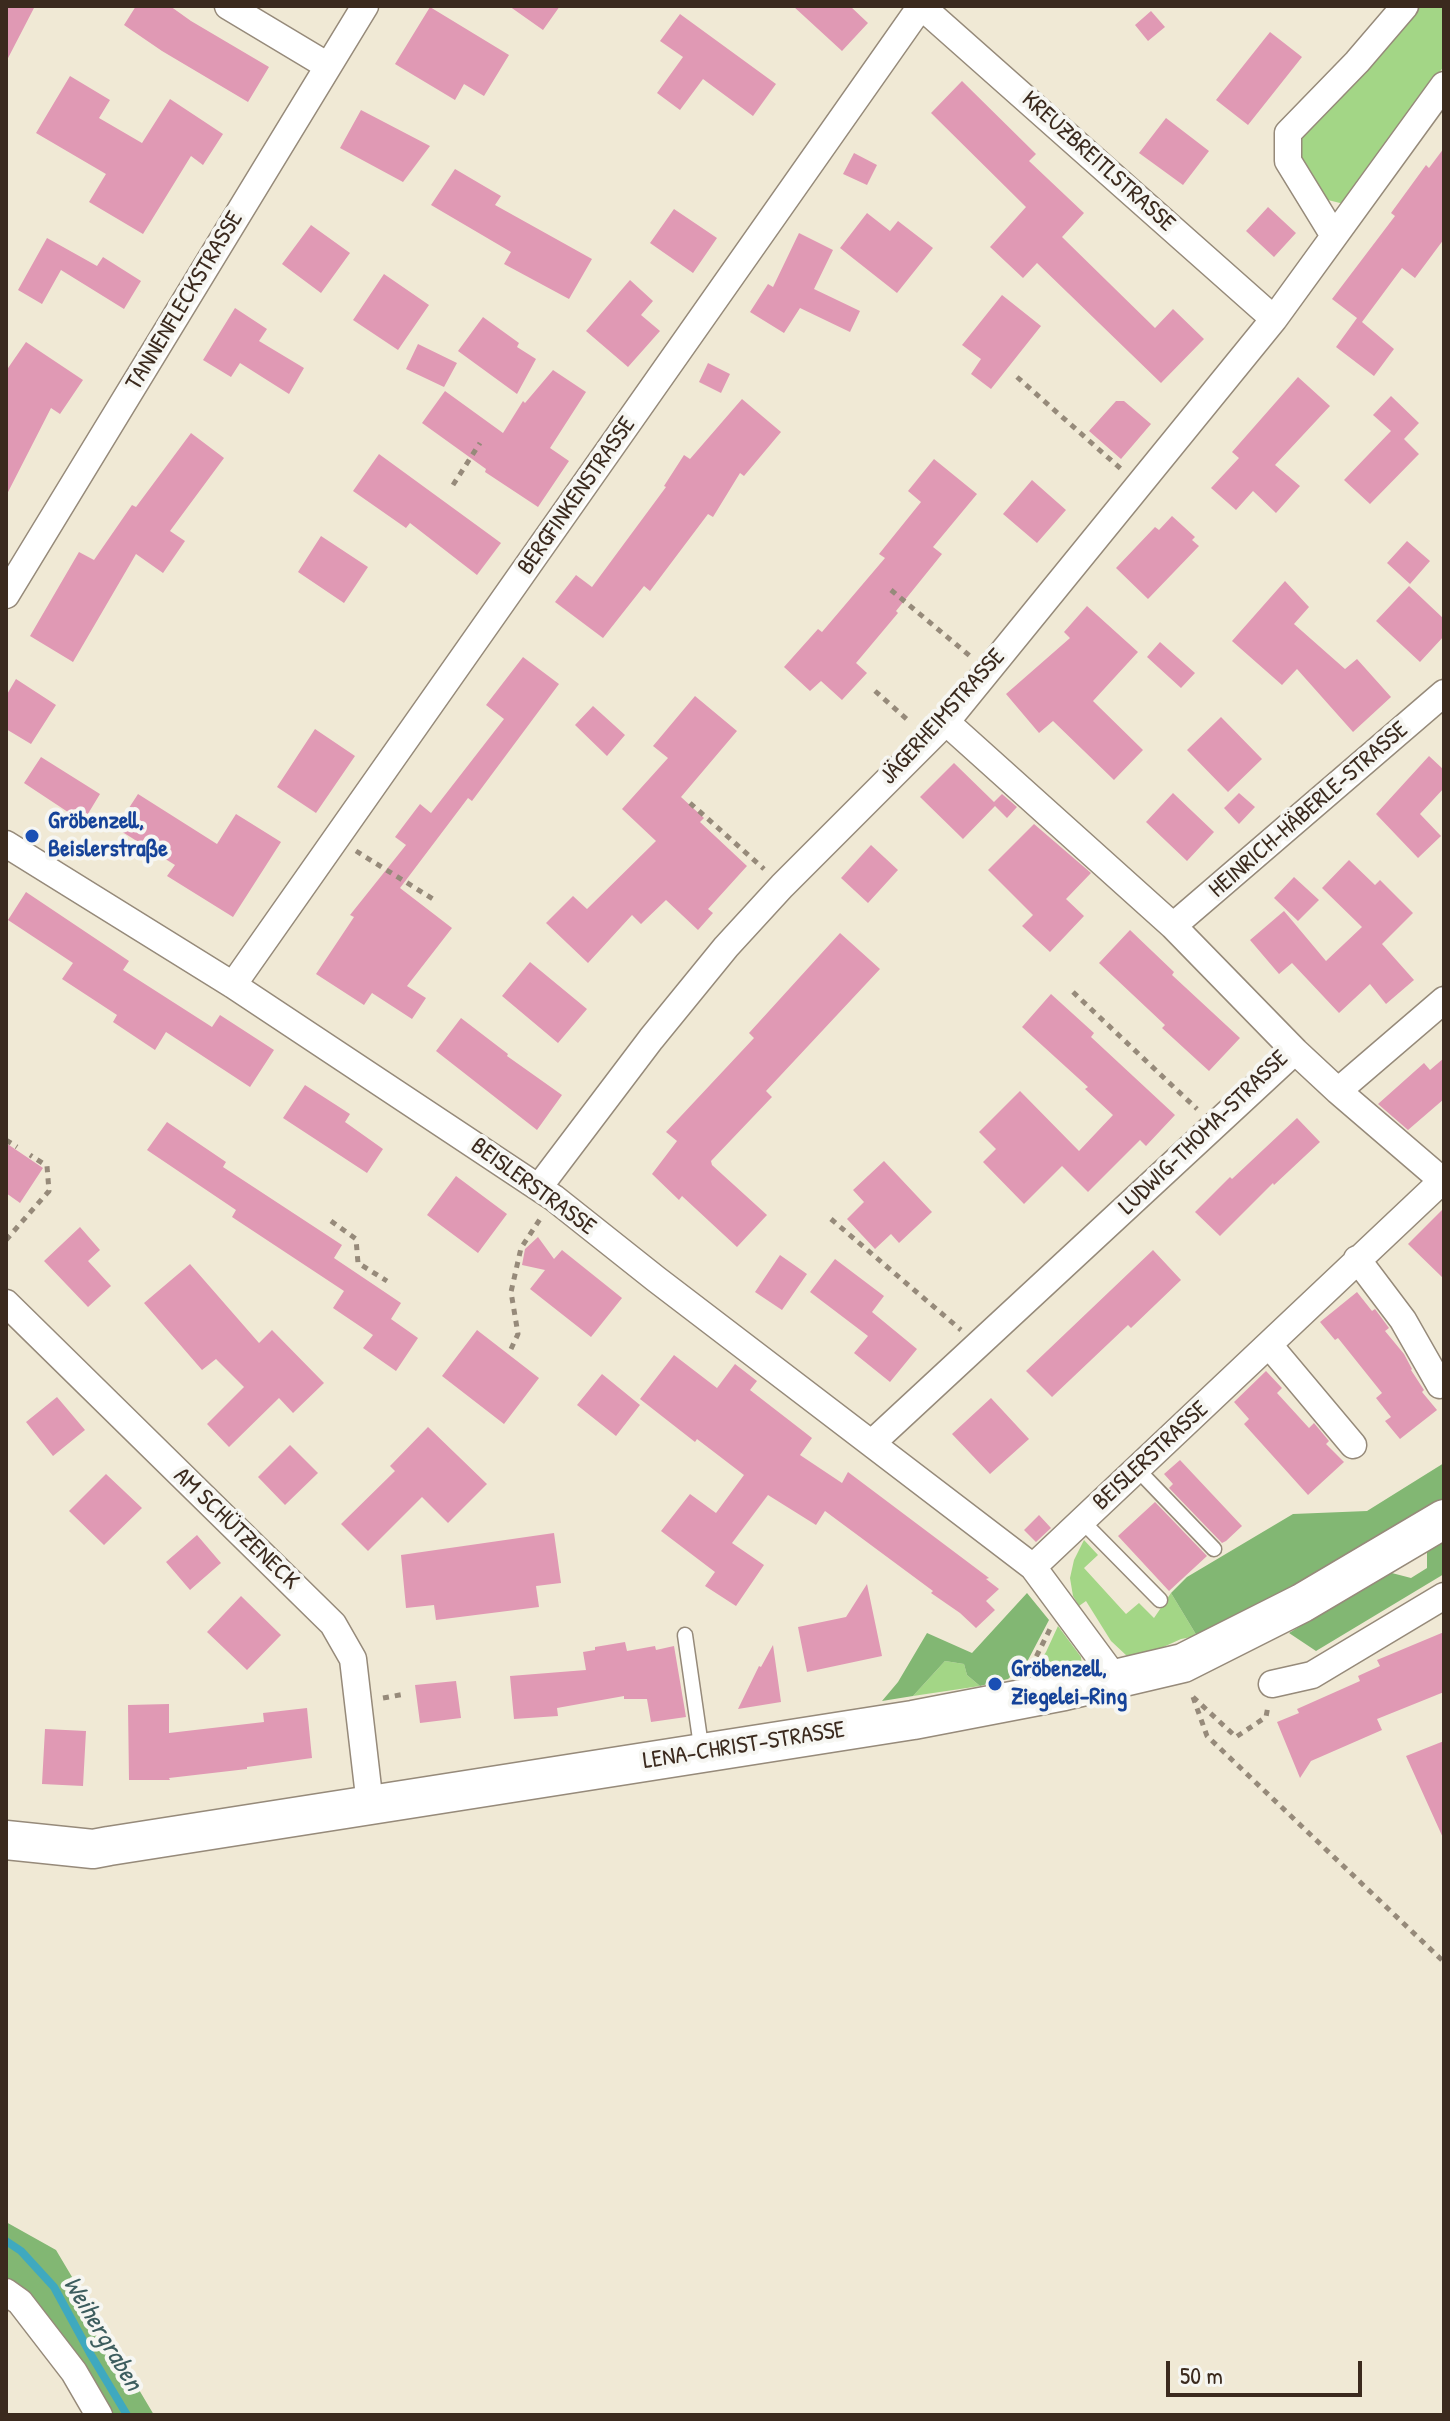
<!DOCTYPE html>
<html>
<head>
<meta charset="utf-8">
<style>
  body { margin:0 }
  #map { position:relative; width:1450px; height:2421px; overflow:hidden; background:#f0e9d5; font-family:"Patrick Hand",sans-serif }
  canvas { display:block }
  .frame { position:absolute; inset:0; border:8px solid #3b2a1e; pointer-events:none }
  .scale { position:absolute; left:1166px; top:2361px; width:196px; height:36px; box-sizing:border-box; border:4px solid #3b2a1e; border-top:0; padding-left:10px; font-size:24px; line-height:28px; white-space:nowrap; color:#3b2a1e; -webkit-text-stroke:6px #f6f6f2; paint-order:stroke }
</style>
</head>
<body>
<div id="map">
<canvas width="1450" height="2421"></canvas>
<div class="frame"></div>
<div class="scale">50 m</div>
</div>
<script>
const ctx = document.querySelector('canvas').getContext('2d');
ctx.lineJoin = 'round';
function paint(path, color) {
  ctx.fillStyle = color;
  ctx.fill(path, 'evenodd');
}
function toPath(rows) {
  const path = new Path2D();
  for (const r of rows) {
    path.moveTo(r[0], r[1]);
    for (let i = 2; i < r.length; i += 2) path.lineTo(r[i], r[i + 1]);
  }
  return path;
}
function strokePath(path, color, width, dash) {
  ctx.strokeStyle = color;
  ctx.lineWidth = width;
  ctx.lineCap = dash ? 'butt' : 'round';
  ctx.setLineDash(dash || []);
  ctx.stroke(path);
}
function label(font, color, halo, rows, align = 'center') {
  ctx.font = font + ' "Patrick Hand",sans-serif';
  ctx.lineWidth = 8;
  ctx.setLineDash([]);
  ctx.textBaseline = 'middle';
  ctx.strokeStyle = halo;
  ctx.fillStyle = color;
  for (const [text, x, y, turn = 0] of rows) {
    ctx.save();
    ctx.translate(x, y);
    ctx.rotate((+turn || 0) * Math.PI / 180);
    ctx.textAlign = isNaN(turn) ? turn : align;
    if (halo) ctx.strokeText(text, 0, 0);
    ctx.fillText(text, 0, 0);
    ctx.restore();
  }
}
paint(toPath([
  [1405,6,1444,6,1444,66,1344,204,1324,199,1294,159,1299,129],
  [1084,1540,1098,1555,1084,1568,1126,1614,1139,1603,1154,1618,1171,1593,1197,1636,1181,1639,1137,1659,1127,1656,1111,1641,1086,1601,1079,1606,1073,1596,1070,1578,1074,1560],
  [1058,1626,1081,1657,1082,1668,1020,1682,1035,1669,1046,1652],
  [945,1661,964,1664,967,1675,980,1686,913,1696]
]), '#a3d686');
paint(toPath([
  [1444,1463,1444,1501,1267,1604,1197,1636,1171,1593,1187,1577,1293,1514,1367,1511],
  [1444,1540,1444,1574,1316,1651,1289,1633,1388,1572,1411,1578,1427,1568,1427,1551],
  [1027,1593,1049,1620,1027,1662,1008,1679,980,1686,967,1675,964,1664,945,1661,913,1696,882,1701,898,1682,927,1633,972,1653],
  [6,2222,56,2250,154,2415,107,2415,56,2331,6,2277]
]), '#82b773');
strokePath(toPath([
  [6,2241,21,2251,54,2287,91,2355,127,2415]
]), '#3fa9bf', 8);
paint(toPath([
  [6,6,35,6,6,62],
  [136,6,170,6,191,21,269,67,248,102,162,51,124,25],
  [509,6,560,6,543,30],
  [793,6,850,6,868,23,842,51],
  [430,7,509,55,484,96,464,84,455,100,395,64],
  [1151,11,1165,27,1148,41,1135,25],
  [680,14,776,84,753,116,703,79,680,110,657,93,683,57,660,41],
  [1270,32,1302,57,1248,125,1216,100],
  [70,76,110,100,99,118,142,143,170,99,223,134,203,165,191,156,143,234,89,202,106,174,36,133],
  [962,81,1036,154,1029,161,1084,213,1062,237,1155,328,1173,309,1204,339,1161,383,1037,263,1023,278,990,247,1026,207,931,113],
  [361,110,430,146,403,182,340,148],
  [1166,118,1209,151,1183,185,1139,153],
  [1444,148,1444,239,1415,278,1402,268,1362,322,1394,349,1374,376,1336,347,1357,318,1332,299,1395,216,1391,213,1426,165,1429,168],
  [854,153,877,165,867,185,843,174],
  [455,169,501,196,495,205,592,259,569,299,504,264,511,252,431,205],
  [1268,207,1296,233,1274,257,1246,231],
  [674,209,717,238,693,273,650,243],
  [867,213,890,231,898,221,933,248,897,293,840,248],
  [311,225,350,253,321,293,282,264],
  [799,233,833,250,814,289,860,311,850,332,800,308,784,333,750,312,768,284,773,287],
  [47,238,97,266,103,257,141,281,124,309,61,270,42,304,18,290],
  [384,274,429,305,398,350,353,320],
  [630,280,653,301,641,315,660,331,628,367,586,331],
  [1002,295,1041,326,991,389,971,374,981,359,962,345],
  [235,308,267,329,259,341,304,368,289,394,240,363,231,377,203,360],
  [483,317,519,343,517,347,536,359,517,394,458,351],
  [26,342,83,380,60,414,51,408,6,496,6,371],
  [418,344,457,363,444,387,406,369],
  [708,363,730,374,721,393,699,382],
  [553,370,586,392,550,448,569,461,538,507,485,472,486,469,422,423,445,391,503,433,523,401,525,403],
  [1298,377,1330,406,1275,465,1300,486,1276,513,1253,491,1236,510,1211,488,1239,458,1232,452],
  [1391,396,1419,423,1404,439,1419,454,1370,504,1344,480,1391,431,1373,415],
  [742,399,781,432,744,476,740,473,713,517,708,514,650,591,644,586,603,638,555,602,576,575,592,587,666,487,664,486,684,455,690,459],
  [1116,401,1124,401,1151,424,1121,459,1089,431],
  [191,433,224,458,170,531,185,541,163,573,136,554,73,662,30,636,79,552,94,560,132,505,136,507],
  [379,454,501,543,477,575,410,523,406,528,353,491],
  [934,459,977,494,933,547,942,554,896,611,898,613,856,663,867,673,842,700,821,681,810,691,784,667,818,629,822,632,885,558,879,554,921,502,908,491],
  [1032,480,1066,510,1037,543,1003,514],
  [1172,516,1195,537,1192,540,1199,546,1148,599,1116,568,1155,527,1159,530],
  [321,536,368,567,344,603,298,572],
  [1407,541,1430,561,1410,584,1387,563],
  [1285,581,1309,607,1294,624,1345,669,1357,659,1391,697,1353,732,1297,669,1282,685,1232,641],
  [1409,586,1444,619,1444,636,1420,662,1376,621],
  [1087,606,1138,652,1093,701,1143,750,1114,780,1053,721,1039,733,1006,694,1070,638,1064,632],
  [1160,642,1195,673,1181,688,1147,657],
  [523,657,559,684,472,801,468,798,400,888,452,928,407,986,426,998,412,1019,372,993,364,1005,316,974,354,917,350,915,406,845,395,837,420,804,431,813,504,719,486,705],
  [16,679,56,705,31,744,6,729,6,696],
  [695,696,737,731,681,797,704,818,700,822,747,866,708,909,713,913,698,930,666,900,641,924,632,915,588,963,546,923,573,896,587,909,656,841,622,809,668,758,653,746],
  [593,706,625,735,607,756,575,725],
  [1221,717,1262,759,1228,792,1187,750],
  [315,729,355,756,316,813,277,787],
  [1429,756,1444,770,1444,788,1420,814,1441,836,1418,858,1376,814],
  [41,757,100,794,83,822,24,783],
  [954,763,994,802,1002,794,1017,807,1007,818,995,806,963,839,920,797],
  [1173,793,1214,832,1187,861,1146,822],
  [1239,793,1255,807,1239,824,1224,808],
  [138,794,217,844,236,814,281,842,233,917,167,876,175,865,116,828],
  [1034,824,1091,873,1066,899,1084,916,1050,952,1022,926,1033,915,988,870],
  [871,845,898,870,868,903,841,878],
  [1349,860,1375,885,1380,880,1413,913,1382,944,1414,980,1386,1004,1370,984,1339,1013,1292,963,1279,974,1250,940,1284,911,1326,961,1362,927,1322,888],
  [1294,877,1319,900,1298,921,1274,898],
  [26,892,129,961,123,970,212,1027,220,1015,274,1050,250,1087,166,1032,155,1050,113,1022,117,1015,62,979,73,963,8,920],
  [1130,930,1174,972,1172,975,1240,1038,1209,1071,1162,1028,1165,1025,1099,963],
  [840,933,880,969,766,1091,772,1097,711,1161,712,1165,767,1215,737,1247,682,1196,679,1200,652,1174,677,1141,666,1132,754,1038,749,1033],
  [530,962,587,1009,558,1043,502,996],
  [1051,994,1094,1033,1091,1037,1175,1115,1146,1146,1140,1140,1088,1192,1062,1166,1024,1204,983,1162,996,1149,979,1132,1020,1091,1079,1151,1113,1115,1085,1089,1088,1087,1022,1027],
  [461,1018,508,1054,507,1056,562,1095,537,1130,436,1051],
  [1444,1058,1444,1099,1408,1130,1378,1104,1424,1063,1430,1070],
  [305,1085,350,1114,345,1122,383,1149,367,1173,283,1118],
  [1297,1118,1320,1142,1274,1185,1273,1183,1220,1236,1195,1212,1230,1177,1232,1179],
  [167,1122,226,1162,223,1167,342,1245,334,1258,401,1303,391,1319,418,1338,396,1371,363,1348,373,1335,333,1308,344,1291,232,1217,236,1210,147,1150],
  [6,1143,43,1168,20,1203,6,1193],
  [884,1161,932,1212,899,1243,891,1234,875,1249,847,1219,864,1202,853,1190],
  [456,1176,507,1214,478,1253,427,1215],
  [1444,1208,1444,1279,1408,1244],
  [80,1227,100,1250,88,1261,111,1286,88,1307,44,1261],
  [538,1237,554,1259,562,1250,622,1298,591,1337,530,1289,545,1270,522,1265,525,1249],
  [1153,1250,1181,1280,1131,1328,1128,1325,1052,1397,1026,1371],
  [780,1255,807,1274,782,1310,755,1292],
  [835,1259,884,1296,872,1312,917,1349,890,1382,854,1353,868,1336,810,1292],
  [190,1264,259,1343,272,1330,324,1383,293,1413,279,1398,229,1447,207,1424,244,1387,216,1359,202,1370,144,1303],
  [1357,1292,1372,1311,1375,1309,1389,1328,1385,1331,1404,1354,1412,1369,1411,1370,1424,1390,1422,1392,1437,1410,1400,1439,1385,1421,1391,1417,1376,1398,1382,1393,1338,1338,1335,1340,1320,1322],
  [477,1330,539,1378,504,1424,442,1376],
  [674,1355,717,1388,735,1364,757,1381,750,1390,812,1438,800,1455,842,1483,848,1472,989,1578,986,1579,999,1589,986,1601,995,1610,976,1628,960,1613,931,1593,933,1591,825,1511,816,1525,768,1495,732,1543,764,1565,736,1606,705,1586,715,1572,661,1531,690,1494,716,1513,744,1475,697,1439,695,1442,640,1399],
  [1266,1371,1282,1388,1277,1393,1309,1428,1314,1423,1329,1441,1326,1444,1344,1462,1308,1495,1244,1424,1249,1419,1234,1402],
  [602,1374,640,1405,616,1436,577,1405],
  [57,1397,85,1430,53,1456,26,1422],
  [991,1398,1029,1439,990,1474,952,1434],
  [428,1427,487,1484,448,1523,422,1497,368,1551,341,1524,395,1471,390,1466],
  [290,1445,318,1473,285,1505,258,1477],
  [1180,1460,1242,1526,1226,1541,1222,1543,1169,1488,1173,1484,1164,1474],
  [106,1474,142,1508,104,1545,69,1511],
  [1155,1502,1207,1556,1169,1591,1118,1536],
  [1039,1515,1051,1528,1036,1542,1024,1530],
  [554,1533,561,1583,536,1586,539,1607,436,1620,434,1605,406,1608,401,1555],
  [197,1535,221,1563,190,1590,166,1562],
  [867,1584,882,1656,807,1672,798,1627,846,1617],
  [241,1596,281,1635,247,1670,207,1632],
  [1444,1632,1444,1692,1377,1719,1382,1730,1311,1761,1300,1778,1277,1722,1299,1713,1297,1709,1360,1681,1358,1676,1380,1666,1377,1660],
  [625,1642,627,1651,655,1646,656,1650,674,1646,686,1717,651,1722,647,1699,624,1699,624,1696,557,1708,558,1716,514,1719,510,1676,586,1670,583,1652,595,1650,595,1647],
  [773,1645,781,1702,738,1709,759,1666,761,1667],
  [456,1681,461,1718,420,1723,415,1685],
  [169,1704,169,1733,264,1722,263,1713,307,1708,312,1758,247,1767,247,1769,169,1778,170,1780,129,1780,128,1705],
  [45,1729,86,1731,83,1786,42,1784],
  [1444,1741,1444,1840,1406,1756]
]), '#e099b4');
const lane = toPath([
  [1137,1469,1214,1549],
  [1082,1521,1160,1600],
  [685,1635,702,1753]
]);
const street = toPath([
  [228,6,328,66],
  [921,6,1274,319],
  [1334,236,1288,161,1288,133,1357,62,1405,6],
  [6,595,365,6],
  [6,844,233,985,554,1198,656,1279,1033,1567,1115,1678],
  [1173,926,1444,693],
  [233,985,921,6],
  [1295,1051,1338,1091,1444,1000],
  [1338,1091,1444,1182],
  [539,1187,651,1039,726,947,782,886,946,722,1274,319,1444,85],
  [1357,1259,1403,1320,1440,1385],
  [6,1303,333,1624,353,1659,370,1805],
  [1269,1345,1353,1445],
  [872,1443,1295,1051,1173,926,946,722],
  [1033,1567,1444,1179],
  [1272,1684,1312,1675,1444,1596],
  [6,2292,20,2302,74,2372,99,2415]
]);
const secondary = toPath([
  [6,1840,93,1849,109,1846,913,1720,1064,1691,1183,1663,1302,1603,1444,1519]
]);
strokePath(lane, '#968a7a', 17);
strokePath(street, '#968a7a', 29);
strokePath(secondary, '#968a7a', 41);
strokePath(toPath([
  [1017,377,1121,469],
  [453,485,480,443],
  [891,590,970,656],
  [875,691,910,722],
  [690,803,764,869],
  [356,851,433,899],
  [1073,992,1197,1109],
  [6,1140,17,1147],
  [831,1219,961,1330],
  [331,1221,356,1239,358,1263,387,1281],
  [6,1240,49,1191,47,1166,30,1155],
  [511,1349,518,1334,511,1292,521,1248,540,1219],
  [1031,1667,1050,1629],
  [1193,1697,1207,1736,1444,1962],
  [1193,1697,1236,1737,1266,1717,1268,1706],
  [383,1698,405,1694]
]), '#968a7a', 5, [6, 6]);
strokePath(lane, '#fff', 14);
strokePath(street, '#fff', 26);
strokePath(secondary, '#fff', 38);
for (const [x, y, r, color] of [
  [32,836,8,"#1a4fb4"],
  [995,1684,8,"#1a4fb4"]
]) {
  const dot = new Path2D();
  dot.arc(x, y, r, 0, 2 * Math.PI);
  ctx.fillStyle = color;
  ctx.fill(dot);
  strokePath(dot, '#f6f6f2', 3);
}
label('24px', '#3b2a1e', '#f6f6f2', [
  ["KREUZBREITLSTRASSE",1098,162,42],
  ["TANNENFLECKSTRASSE",185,301,-59],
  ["BERGFINKENSTRASSE",577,496,-55],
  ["JÄGERHEIMSTRASSE",943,717,-48],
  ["HEINRICH-HÄBERLE-STRASSE",1309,810,-41],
  ["LUDWIG-THOMA-STRASSE",1204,1133,-44],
  ["BEISLERSTRASSE",533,1187,36],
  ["BEISLERSTRASSE",1151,1456,-43],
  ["AM SCHÜTZENECK",236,1529,44],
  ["LENA-CHRIST-STRASSE",744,1746,-9]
]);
label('bold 24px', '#164399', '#f6f6f2', [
  ["Gröbenzell,",48,822],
  ["Beislerstraße",48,850],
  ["Gröbenzell,",1011,1670],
  ["Ziegelei-Ring",1011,1698]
], 'left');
label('italic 26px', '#3d5d5e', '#f6f6f2', [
  ["Weihergraben",102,2334,59]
]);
</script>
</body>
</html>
